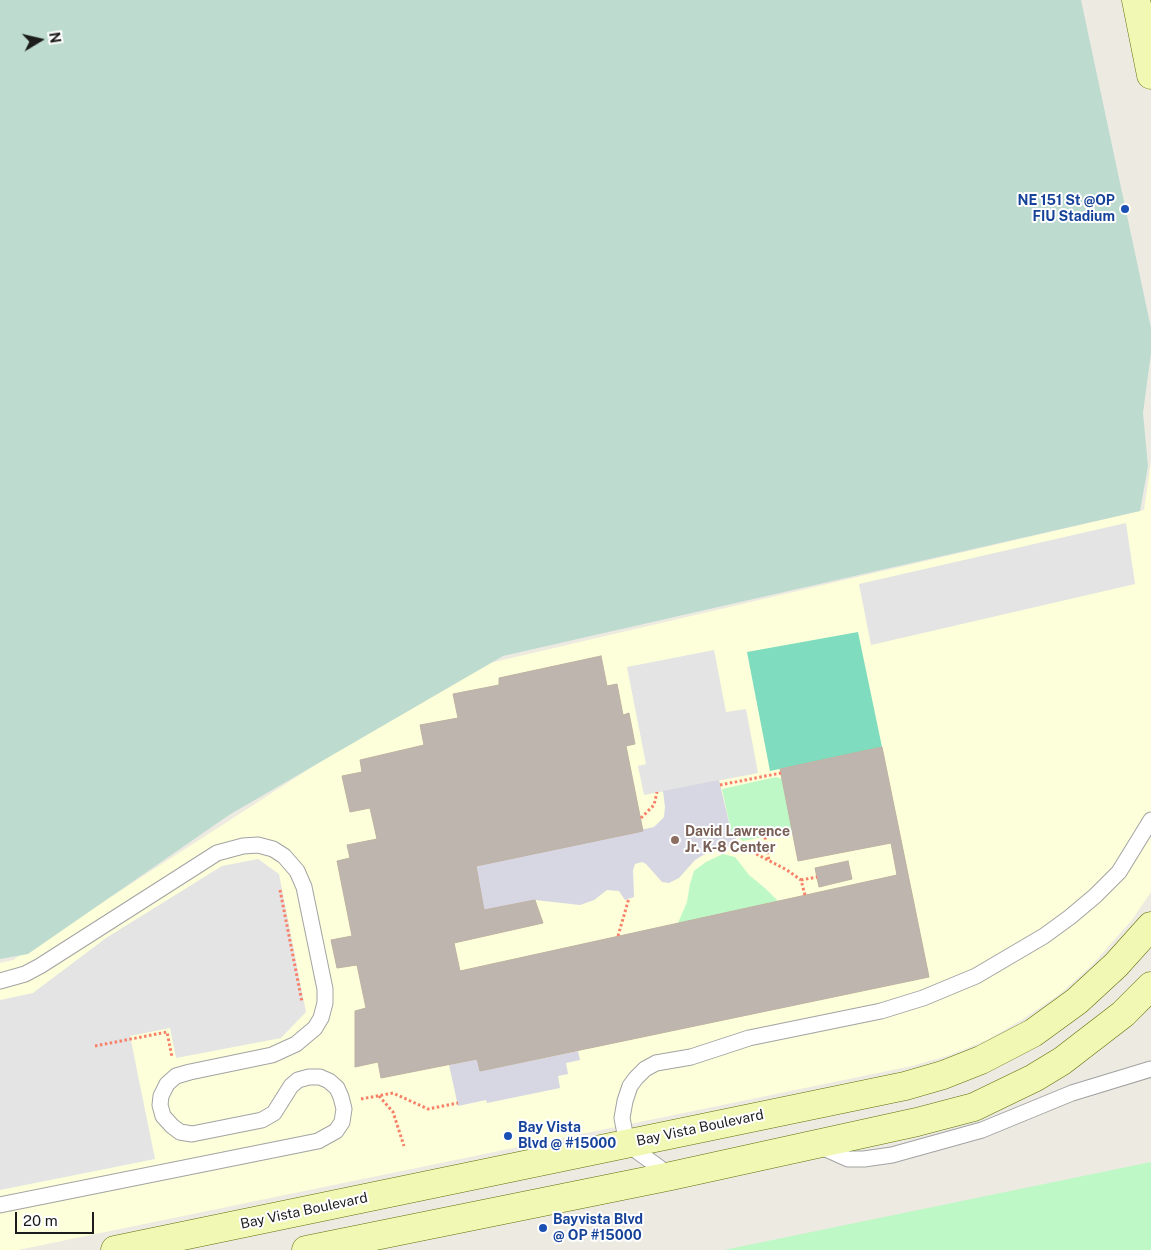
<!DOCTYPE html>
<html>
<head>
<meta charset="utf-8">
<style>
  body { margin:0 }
  #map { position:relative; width:1151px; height:1250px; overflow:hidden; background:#edeae1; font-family:"Public Sans",sans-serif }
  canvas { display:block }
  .north { position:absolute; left:15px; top:15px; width:50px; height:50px; -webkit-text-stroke:4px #fff; paint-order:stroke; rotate:81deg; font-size:14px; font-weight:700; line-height:20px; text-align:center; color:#1c1c1c }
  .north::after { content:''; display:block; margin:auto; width:18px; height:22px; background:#1c1c1c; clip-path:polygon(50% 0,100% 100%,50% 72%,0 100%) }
  .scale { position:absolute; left:15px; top:1212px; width:79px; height:22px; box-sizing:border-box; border:2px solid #1c1c1c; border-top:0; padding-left:6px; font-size:15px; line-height:18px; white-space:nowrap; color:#1c1c1c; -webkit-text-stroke:4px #fff; paint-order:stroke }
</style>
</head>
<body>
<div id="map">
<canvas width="1151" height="1250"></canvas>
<div class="north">N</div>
<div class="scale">20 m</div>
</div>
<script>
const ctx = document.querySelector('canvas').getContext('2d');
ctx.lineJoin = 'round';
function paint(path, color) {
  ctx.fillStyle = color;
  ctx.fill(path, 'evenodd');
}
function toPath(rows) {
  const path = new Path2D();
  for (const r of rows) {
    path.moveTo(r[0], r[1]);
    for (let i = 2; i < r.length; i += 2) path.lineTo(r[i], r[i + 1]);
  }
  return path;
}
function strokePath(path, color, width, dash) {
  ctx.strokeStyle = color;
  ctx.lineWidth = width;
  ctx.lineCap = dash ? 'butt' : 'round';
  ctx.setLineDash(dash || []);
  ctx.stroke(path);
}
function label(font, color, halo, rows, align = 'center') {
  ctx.font = font + ' "Public Sans",sans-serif';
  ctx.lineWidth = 4;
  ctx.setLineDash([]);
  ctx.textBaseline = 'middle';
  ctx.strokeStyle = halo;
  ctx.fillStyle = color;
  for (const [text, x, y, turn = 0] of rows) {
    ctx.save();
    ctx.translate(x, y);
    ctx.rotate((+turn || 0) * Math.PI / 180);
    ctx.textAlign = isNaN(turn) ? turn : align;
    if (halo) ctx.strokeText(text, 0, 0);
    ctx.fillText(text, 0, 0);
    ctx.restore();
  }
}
paint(toPath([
  [1151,461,1151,892,1132,920,1092,965,1060,994,1023,1019,987,1040,950,1055,912,1066,18,1250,0,1250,0,963,13,960,464,669,1144,510]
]), '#fcffd9');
paint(toPath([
  [0,0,1081,0,1151,328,1151,353,1143,413,1148,466,1140,511,503,656,229,815,28,954,0,959]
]), '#bedbd0');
paint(toPath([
  [776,777,782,779,792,831,743,841,731,831,722,789],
  [723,854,735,857,749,875,766,889,778,901,678,923,687,902,690,884,694,871,706,862],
  [1151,1162,1151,1250,724,1250]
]), '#bef8c6');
paint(toPath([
  [858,632,882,747,770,771,747,652]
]), '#7fdcbe');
paint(toPath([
  [1126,523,1135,584,871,645,859,584],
  [714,650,726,712,746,709,758,773,644,795,638,766,646,764,627,667],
  [258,859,279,874,306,1012,281,1038,176,1058,170,1028,130,1036,155,1159,0,1190,0,1000,33,993,106,938,222,866]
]), '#e4e4e4');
paint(toPath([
  [719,780,731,831,735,838,745,845,741,851,726,846,715,848,695,860,679,878,669,883,662,882,646,864,642,862,635,864,633,870,634,897,625,900,619,891,607,890,594,900,580,905,535,900,484,910,476,866,654,827,664,817,665,807,663,791],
  [578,1051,580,1060,566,1063,568,1074,558,1076,560,1088,487,1103,486,1100,458,1106,449,1065,477,1059,480,1071]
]), '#d7d6e3');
const building = toPath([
  [601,656,607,686,617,684,623,715,629,713,635,744,626,746,643,831,476,866,484,910,535,900,543,923,454,943,460,971,897,875,891,843,798,861,780,769,882,747,929,977,480,1071,477,1059,381,1078,378,1062,355,1067,355,1011,366,1008,357,965,337,968,331,940,352,936,337,861,350,858,347,845,377,839,370,808,350,812,342,776,362,772,360,760,424,745,420,725,458,718,453,694,499,685,499,678,601,656],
  [848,861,852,879,819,887,815,868,848,861]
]);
paint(building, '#beb6ae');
strokePath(building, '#bfb1a4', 1);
const lane = toPath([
  [0,981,25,974,40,966,217,853,243,846,258,845,273,849,284,856,297,871,304,887,325,989,325,1003,321,1018,315,1028,296,1044,272,1055,190,1072,176,1076,167,1084,161,1096,160,1105,163,1116,172,1126,180,1132,192,1134,262,1120,274,1113,291,1086,298,1080,309,1077,320,1077,329,1081,337,1088,341,1097,344,1109,342,1122,336,1131,318,1141,0,1205],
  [819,1146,848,1159,864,1159,892,1155,982,1130,1072,1093,1151,1069],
  [671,1176,627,1144,622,1118,625,1101,630,1086,636,1078,645,1069,656,1063,691,1057,749,1038,881,1011,923,998,976,976,1044,936,1070,917,1095,896,1119,872,1151,820]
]);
const secondary = toPath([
  [1136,0,1151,75],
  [115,1250,905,1086,943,1075,981,1060,1033,1033,1077,1001,1116,965,1151,926],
  [306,1250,671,1176,917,1122,974,1107,1034,1078,1062,1061,1123,1014,1151,986]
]);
strokePath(lane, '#a3a3a3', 17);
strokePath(secondary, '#5e7006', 29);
strokePath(toPath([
  [720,785,781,773],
  [641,818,654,805,657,792],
  [765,837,769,861],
  [743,847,787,870,801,880,805,895],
  [801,880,817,877],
  [280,890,302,1002],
  [618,936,629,898],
  [95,1046,167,1032,172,1057],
  [379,1096,393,1112,404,1146],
  [361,1099,393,1093,428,1109,458,1103]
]), '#f88068', 3, [2.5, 2.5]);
strokePath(lane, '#fff', 15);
strokePath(secondary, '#f0f8b4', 28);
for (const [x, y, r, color] of [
  [1125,209,5,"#1a4fb4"],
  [675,840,5,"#8d6e63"],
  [508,1136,5,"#1a4fb4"],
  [543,1228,5,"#1a4fb4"]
]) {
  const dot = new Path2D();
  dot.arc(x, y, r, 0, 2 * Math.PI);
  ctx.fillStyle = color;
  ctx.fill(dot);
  strokePath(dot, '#fff', 2);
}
label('bold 14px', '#164399', '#fff', [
  ["NE 151 St @OP",1115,201,"right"],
  ["FIU Stadium",1115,217,"right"],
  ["Bay Vista",518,1128],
  ["Blvd @ #15000",518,1144],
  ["Bayvista Blvd",553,1220],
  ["@ OP #15000",553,1236]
], 'left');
label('bold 14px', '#785e54', '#fff', [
  ["David Lawrence",685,832],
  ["Jr. K-8 Center",685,848]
], 'left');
label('14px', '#1c1c1c', '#fff', [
  ["Bay Vista Boulevard",700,1128,-12],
  ["Bay Vista Boulevard",304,1211,-12]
]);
</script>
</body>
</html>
